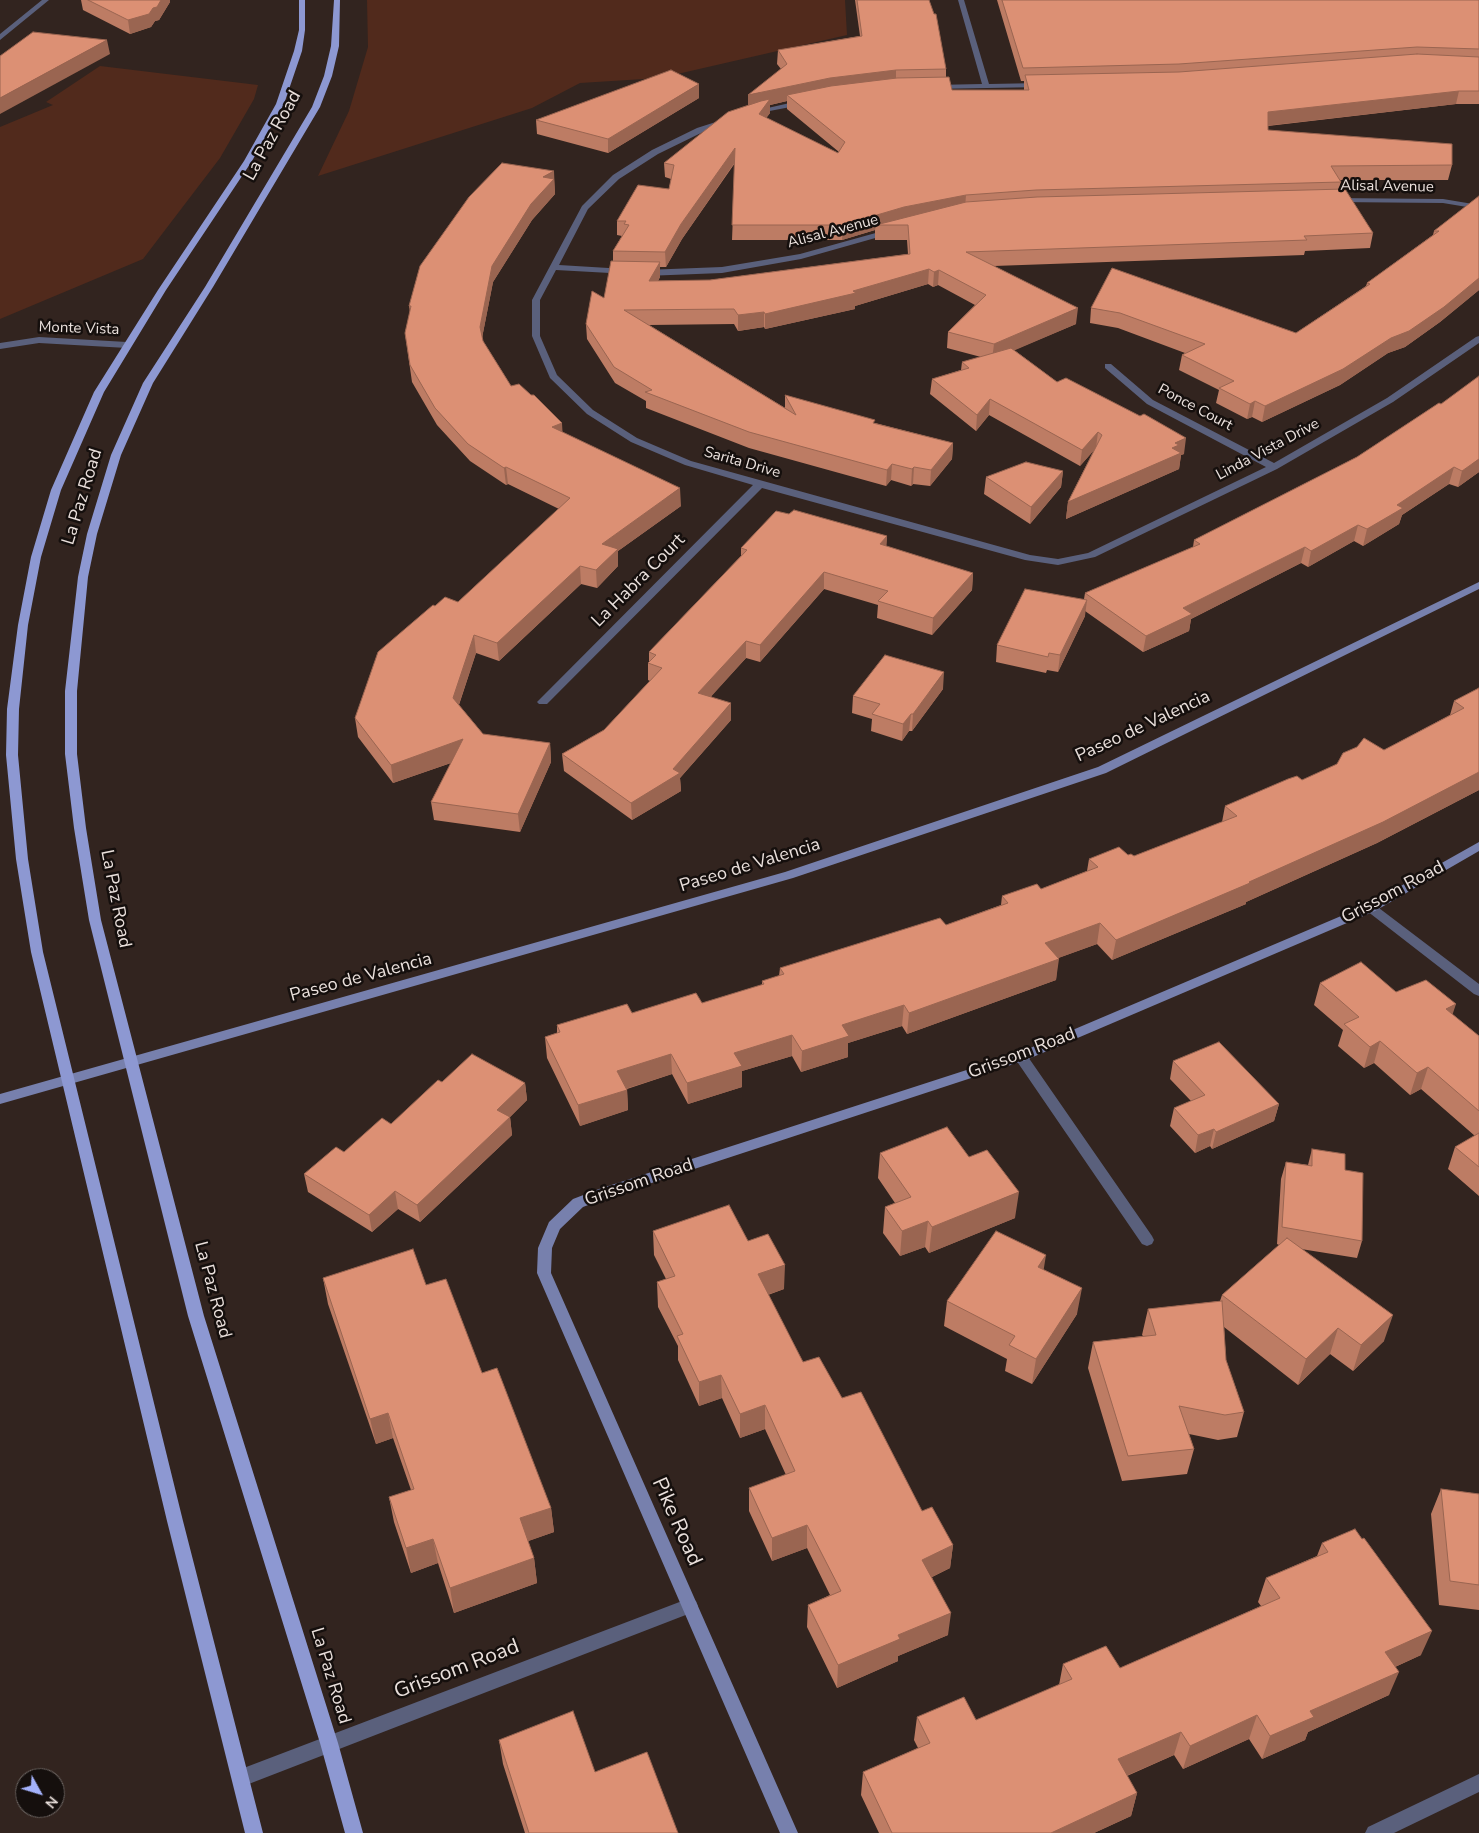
<!DOCTYPE html>
<html>
<head>
<meta charset="utf-8">
<style>
  body { margin:0 }
  #map { position:relative; width:1479px; height:1833px; overflow:hidden; background:#32241f; font-family:"Nunito Sans",sans-serif }
  canvas { display:block }
  .north { position:absolute; left:15px; top:1768px; width:50px; height:50px; box-sizing:border-box; background:#150f0d; border:1px solid #6a6360; border-radius:50%; rotate:129deg; font-size:14px; font-weight:700; line-height:20px; text-align:center; color:#eae0dc }
  .north::after { content:''; display:block; margin:auto; width:18px; height:22px; background:#a4b2fc; clip-path:polygon(50% 0,100% 100%,50% 72%,0 100%) }
</style>
</head>
<body>
<div id="map">
<canvas width="1479" height="1833"></canvas>
<div class="north">N</div>
</div>
<script>
const ctx = document.querySelector('canvas').getContext('2d');
ctx.lineJoin = 'round';
function paint(path, color) {
  ctx.fillStyle = color;
  ctx.fill(path, 'evenodd');
}
function toPath(rows) {
  const path = new Path2D();
  for (const r of rows) {
    path.moveTo(r[0], r[1]);
    for (let i = 2; i < r.length; i += 2) path.lineTo(r[i], r[i + 1]);
  }
  return path;
}
function strokePath(path, color, width, dash) {
  ctx.strokeStyle = color;
  ctx.lineWidth = width;
  ctx.lineCap = dash ? 'butt' : 'round';
  ctx.setLineDash(dash || []);
  ctx.stroke(path);
}
function label(font, color, halo, rows, align = 'center') {
  ctx.font = font + ' "Nunito Sans",sans-serif';
  ctx.lineWidth = 5;
  ctx.setLineDash([]);
  ctx.textBaseline = 'middle';
  ctx.strokeStyle = halo;
  ctx.fillStyle = color;
  for (const [text, x, y, turn = 0] of rows) {
    ctx.save();
    ctx.translate(x, y);
    ctx.rotate((+turn || 0) * Math.PI / 180);
    ctx.textAlign = isNaN(turn) ? turn : align;
    if (halo) ctx.strokeText(text, 0, 0);
    ctx.fillText(text, 0, 0);
    ctx.restore();
  }
}
paint(toPath([
  [367,0,845,0,847,35,660,78,580,83,532,108,318,176,349,111,368,47],
  [100,66,258,85,254,99,220,158,143,259,0,319,0,127,53,105,46,102]
]), '#512a1c');
paint(toPath([
  [42,0,49,0,0,40,0,34,42,0],
  [958,0,964,0,989,84,1041,83,1045,85,1044,87,931,89,930,87,934,85,982,84,958,0],
  [803,100,807,102,806,104,754,114,750,112,803,100],
  [722,120,729,122,703,132,658,154,619,179,588,209,559,265,625,269,629,272,628,274,556,270,540,300,540,336,557,375,593,410,637,438,691,461,1030,555,1058,559,1088,553,1266,467,1147,404,1105,368,1105,364,1111,364,1153,400,1274,463,1387,398,1476,337,1479,336,1479,343,1393,402,1277,469,1095,557,1058,565,1025,560,762,488,547,704,539,704,537,702,539,700,753,485,685,465,631,442,587,414,550,378,532,336,532,300,582,206,613,175,652,150,697,128,722,120],
  [1332,198,1443,199,1479,205,1479,209,1443,203,1335,202,1331,200,1332,198],
  [890,229,893,229,893,233,801,259,722,273,645,276,641,273,645,270,722,267,800,254,890,229],
  [39,337,127,342,131,345,127,348,39,343,0,349,0,343,39,337],
  [1371,904,1375,905,1479,984,1479,996,1474,994,1367,911,1365,908,1367,905,1371,904],
  [1021,1052,1026,1054,1152,1236,1154,1240,1152,1244,1147,1246,1142,1244,1016,1060,1014,1057,1016,1054,1021,1052],
  [690,1598,696,1601,698,1606,696,1611,241,1787,235,1784,232,1778,235,1772,241,1769,690,1598],
  [1479,1774,1479,1792,1394,1833,1365,1833,1368,1827,1479,1774]
]), '#5a607c');
paint(toPath([
  [1479,582,1479,589,1106,773,793,878,0,1104,0,1094,785,872,1098,767,1479,582],
  [1479,842,1479,851,1375,911,1026,1060,609,1197,583,1207,560,1229,552,1248,551,1273,798,1833,780,1833,537,1273,538,1248,549,1222,573,1199,599,1189,1016,1054,1367,905,1479,842]
]), '#7780ad');
paint(toPath([
  [299,0,305,0,305,30,302,51,284,104,252,161,166,290,104,392,61,490,41,557,28,625,19,709,18,755,28,859,43,952,183,1521,263,1833,245,1833,167,1521,31,952,16,859,6,755,7,709,18,625,31,557,51,490,94,392,158,290,244,161,276,104,294,51,299,30,299,0],
  [334,0,340,0,339,46,332,76,320,107,213,287,153,383,121,455,97,534,88,577,77,691,77,754,86,828,101,920,204,1316,338,1743,363,1833,345,1833,320,1743,188,1316,89,920,74,828,65,754,65,691,78,577,87,534,111,455,143,383,205,287,312,107,324,76,331,46,334,0]
]), '#8d98d2');
paint(toPath([
  [81,0,170,0,170,2,159,20,155,21,151,27,130,34,83,10],
  [855,0,929,0,946,69,946,77,952,90,1024,90,1024,81,1021,81,997,0,1479,0,1479,104,1456,104,1268,126,1268,130,1452,165,1448,180,1340,180,1341,182,1339,189,1373,233,1370,248,1305,251,1304,255,994,266,1076,324,1014,350,1057,382,1184,454,1181,455,1179,469,1066,519,1068,502,1094,450,1080,466,989,415,976,431,930,394,932,379,961,370,962,362,981,357,947,348,948,332,975,305,938,285,933,287,928,284,855,306,855,309,765,329,764,327,738,331,734,324,649,325,785,408,785,395,875,423,953,443,952,459,930,486,913,484,911,486,891,480,886,486,749,448,646,408,646,401,615,383,587,339,586,324,604,298,613,261,613,251,622,236,617,235,617,221,669,189,671,179,665,177,664,163,748,105,781,69,777,64,778,50,860,36],
  [787,101,787,109,839,152,838,153,766,118,770,113,770,105],
  [735,163,732,240,842,240,875,230,875,240,907,240,908,254,710,280,658,281,660,277,660,267,666,267,682,239],
  [699,98,608,153,537,134,536,120],
  [554,179,555,194,532,220,493,282,482,338,483,341,511,386,562,423,562,432,681,506,618,551,618,566,597,588,581,584,499,661,476,653,459,705,483,734,550,743,551,762,520,832,434,820,431,802,451,763,393,783,358,737,355,718,435,606,458,602,559,509,508,484,506,485,470,461,437,425,412,382,405,333,410,312,409,306],
  [1479,196,1479,290,1440,322,1405,347,1388,353,1340,385,1262,422,1252,417,1247,419,1216,403,1219,390,1179,370,1182,355,1185,353,1118,328,1090,323,1091,308,1296,333,1366,286,1367,283,1433,235,1434,231],
  [1439,403,1479,472,1458,487,1449,484,1402,515,1399,524,1363,546,1354,541,1308,567,1301,563,1191,619,1189,631,1143,652,1085,611,1085,616,1058,672,1047,670,1046,673,996,662,997,645,1084,599,1085,593,1193,547,1194,540,1357,457],
  [1063,471,1061,487,1030,524,984,494,986,477],
  [789,514,887,536,886,547,973,573,972,590,932,635,877,618,878,605,824,589,760,662,746,658,711,696,731,720,680,778,681,791,632,820,564,771,562,754,604,730,650,681,648,680,648,663,649,662,649,652,741,556,741,548],
  [1479,688,1479,790,1377,843,1246,902,1246,904,1112,960,1097,944,1058,958,1056,980,907,1034,902,1026,848,1043,848,1057,801,1072,792,1056,742,1071,742,1087,688,1104,672,1074,627,1089,628,1110,580,1126,547,1058,545,1037,557,1033,557,1025,632,1013,702,1003,762,985,762,981,779,976,780,968,946,925,1001,905,1002,896,1041,889,1087,871,1089,859,1128,855,1134,856,1222,822,1225,806,1302,780,1384,750,1450,715,1454,701],
  [943,689,912,731,909,731,902,741,871,731,872,719,852,713,853,696],
  [1320,983,1396,992,1452,1014,1479,1036,1479,1196,1448,1169,1455,1147,1475,1136,1421,1089,1410,1095,1374,1063,1364,1068,1338,1046,1343,1030,1314,1005],
  [1173,1061,1279,1104,1274,1121,1212,1149,1210,1146,1195,1153,1170,1126,1174,1108,1191,1101,1170,1079],
  [442,1082,525,1083,527,1100,510,1117,512,1135,420,1222,398,1209,372,1232,308,1192,304,1174,344,1152,391,1124],
  [1312,1149,1345,1170,1362,1241,1357,1258,1301,1249,1384,1341,1353,1371,1330,1354,1298,1385,1224,1327,1226,1360,1244,1412,1237,1437,1218,1440,1189,1434,1194,1449,1187,1474,1122,1481,1088,1368,1093,1342,1143,1336,1142,1335,1148,1309,1220,1301,1222,1295,1279,1245,1277,1244,1281,1179,1286,1162,1308,1165],
  [880,1153,969,1157,1015,1218,929,1253,925,1247,900,1256,883,1233,885,1207,895,1203,878,1178],
  [653,1231,748,1241,784,1289,768,1295,803,1362,842,1398,922,1511,953,1545,950,1568,932,1577,948,1635,898,1656,898,1661,837,1688,807,1627,808,1605,830,1595,807,1548,772,1561,749,1511,749,1488,786,1475,765,1429,740,1438,722,1398,699,1406,678,1360,678,1346,658,1307,657,1282,666,1279,654,1255],
  [1043,1270,1077,1314,1032,1384,1005,1371,1007,1359,944,1326,947,1301],
  [323,1278,426,1285,482,1373,551,1508,554,1532,528,1541,534,1558,537,1583,454,1613,438,1563,411,1573,394,1522,389,1497,411,1490,393,1438,376,1444,328,1304],
  [1441,1489,1479,1494,1479,1610,1439,1605,1431,1514],
  [1322,1543,1421,1655,1395,1667,1389,1695,1308,1732,1305,1740,1262,1759,1249,1739,1183,1769,1174,1755,1127,1776,1137,1793,1131,1816,1094,1833,879,1833,861,1795,863,1772,918,1748,914,1740,917,1717,976,1720,1059,1685,1063,1664,1120,1668,1261,1606,1258,1602,1266,1578,1317,1556],
  [499,1740,595,1772,678,1833,525,1833,503,1764]
]), '#bd7c64');
paint(toPath([
  [161,0,170,0,170,2,159,20,155,21,151,27,130,34,128,20],
  [107,40,110,54,0,114,0,98],
  [896,70,896,84,787,95,787,101,770,105,770,113,759,128,748,109,748,95,830,78],
  [699,84,699,98,608,153,608,139],
  [1459,91,1456,104,1265,126,1268,112],
  [735,148,735,162,682,239,666,267,665,252,681,224],
  [554,171,555,194,532,220,493,282,481,343,480,327,492,266,543,177],
  [966,195,965,209,876,225,875,230,842,240,843,225,904,207],
  [660,262,660,277,649,297,649,281],
  [929,269,928,284,855,306,855,309,765,329,765,314,853,291],
  [939,270,938,285,933,287,934,272],
  [1479,278,1479,290,1440,322,1405,347,1388,353,1340,385,1262,422,1265,406],
  [1078,308,1076,324,992,360,994,344],
  [764,312,764,327,738,331,738,315],
  [990,399,989,415,976,431,977,415],
  [1255,401,1252,417,1247,419,1250,404],
  [562,423,563,440,552,427],
  [1098,432,1096,448,1080,466,1082,450],
  [1186,438,1184,454,1181,455,1179,469,1066,519,1068,502,1172,448,1175,443],
  [953,443,952,459,930,486,931,470],
  [1479,459,1479,472,1458,487,1462,471],
  [892,464,891,480,886,486,887,470],
  [506,467,508,484,506,485,504,468],
  [914,467,913,484,911,486,912,469],
  [1454,467,1449,484,1402,515,1399,524,1363,546,1367,529,1397,505],
  [1063,471,1061,487,1030,524,1031,507],
  [680,488,681,506,618,551,618,566,597,588,596,570,602,544],
  [1358,525,1354,541,1308,567,1311,551],
  [887,536,886,552,880,544],
  [1305,547,1301,563,1191,619,1189,631,1143,652,1146,636,1183,608],
  [580,566,581,584,499,661,497,643],
  [824,572,824,589,760,662,760,645],
  [973,573,972,590,932,635,933,618],
  [1087,600,1085,616,1058,672,1060,655],
  [474,635,476,653,455,716,453,698],
  [746,641,746,658,699,710,698,693],
  [944,672,943,689,912,731,913,714],
  [731,703,731,720,680,778,681,791,632,820,631,803,673,769],
  [911,714,909,731,902,741,903,724],
  [463,739,465,758,393,783,391,765],
  [550,743,551,762,520,832,518,814],
  [1479,772,1479,790,1377,843,1246,902,1246,904,1112,960,1116,940,1249,882],
  [1100,923,1097,944,1042,964,1045,943],
  [1059,959,1056,980,907,1034,909,1013],
  [1456,1004,1449,1025,1446,1009],
  [904,1005,902,1026,848,1043,848,1057,801,1072,802,1051,842,1025],
  [792,1035,792,1056,742,1071,742,1087,688,1104,687,1083,734,1053],
  [1380,1041,1374,1063,1364,1068,1370,1047],
  [671,1054,672,1074,619,1091,617,1071],
  [1428,1067,1421,1089,1410,1095,1417,1073],
  [525,1083,527,1100,499,1128,497,1110],
  [627,1090,628,1110,580,1126,578,1105],
  [1279,1104,1274,1121,1212,1149,1216,1132],
  [510,1117,512,1135,420,1222,417,1205],
  [1214,1129,1210,1146,1195,1153,1198,1135],
  [395,1191,398,1209,372,1232,369,1215],
  [1019,1192,1015,1218,929,1253,932,1227],
  [928,1221,925,1247,900,1256,902,1231],
  [1046,1255,1042,1280,1038,1267],
  [785,1265,784,1289,758,1298,758,1274],
  [1082,1288,1077,1314,1032,1384,1036,1359],
  [1393,1315,1384,1341,1353,1371,1361,1345],
  [1338,1328,1330,1354,1298,1385,1306,1359],
  [721,1375,722,1398,699,1406,699,1382],
  [765,1405,765,1429,740,1438,740,1414],
  [388,1413,393,1438,376,1444,370,1419],
  [551,1508,554,1532,523,1543,520,1518],
  [807,1525,807,1548,772,1561,772,1538],
  [433,1539,438,1563,411,1573,406,1548],
  [953,1545,950,1568,920,1583,922,1560],
  [534,1558,537,1583,454,1613,450,1588],
  [951,1613,948,1635,898,1656,898,1661,837,1688,838,1665,898,1635],
  [1432,1631,1421,1655,1375,1676,1385,1652],
  [1399,1672,1389,1695,1308,1732,1305,1740,1262,1759,1270,1736,1310,1711],
  [1257,1715,1249,1739,1183,1769,1190,1746],
  [1181,1732,1174,1755,1112,1782,1118,1759],
  [1137,1793,1131,1816,1094,1833,1051,1833]
]), '#9a6551');
const building = toPath([
  [88,0,161,0,157,7,153,8,149,14,128,20,88,0],
  [857,0,929,0,934,14,936,14,946,69,896,70,830,78,748,95,787,64,778,50,862,36,857,0],
  [1002,0,1479,0,1479,49,1417,47,1179,64,1023,68,1002,0],
  [33,32,107,40,0,98,0,56,33,32],
  [1417,54,1479,57,1479,91,1459,91,1268,112,1268,130,1452,144,1452,165,1331,166,1341,182,1036,190,966,195,904,207,843,225,732,225,735,148,681,224,665,252,613,251,629,225,624,224,626,221,617,221,638,185,669,189,674,165,664,163,728,112,761,101,770,99,759,114,838,153,845,142,787,95,831,86,897,78,949,77,952,90,1029,90,1025,75,1179,72,1417,54],
  [671,70,699,84,608,139,536,120,671,70],
  [502,163,554,171,543,177,554,179,531,204,492,266,480,327,483,341,511,386,519,384,531,395,534,395,562,423,552,427,680,488,602,544,618,549,596,570,580,566,497,643,474,635,453,698,483,734,550,743,518,814,431,802,463,739,391,765,355,718,378,652,433,605,435,606,445,597,458,602,570,498,506,467,504,468,468,444,435,408,410,365,405,333,411,306,409,306,420,266,469,197,502,163],
  [1345,189,1373,233,1304,236,1307,240,966,252,1078,308,994,344,948,332,986,295,939,270,934,272,929,269,853,291,856,293,765,314,764,312,738,315,734,309,624,310,796,415,785,395,875,420,873,423,953,443,931,470,914,467,912,469,892,464,887,470,749,432,645,392,652,390,614,367,586,324,592,291,604,298,611,261,660,262,649,281,710,280,910,254,908,225,876,225,966,202,1037,197,1345,189],
  [1479,196,1479,278,1444,307,1409,331,1391,338,1343,369,1265,406,1255,401,1250,404,1219,388,1234,381,1182,355,1205,344,1120,313,1091,308,1112,268,1296,333,1370,284,1367,283,1439,231,1434,231,1479,196],
  [1011,348,1057,382,1066,378,1140,416,1144,414,1186,438,1175,443,1179,445,1172,448,1181,453,1068,502,1102,435,1098,432,1082,450,990,399,977,415,932,379,969,368,962,362,1011,348],
  [1479,376,1479,459,1462,471,1454,467,1397,505,1403,508,1367,529,1358,525,1311,551,1305,547,1183,608,1192,614,1146,636,1085,593,1200,544,1194,540,1357,457,1439,403,1441,404,1479,376],
  [1026,462,1063,471,1031,507,986,477,1026,462],
  [794,510,887,536,880,544,973,573,933,618,878,601,888,591,824,572,760,645,746,641,698,693,731,703,673,769,680,773,631,803,562,754,604,730,662,668,648,663,656,655,649,652,747,550,741,548,776,511,789,514,794,510],
  [1025,589,1087,600,1060,655,1049,653,1048,657,997,645,1025,589],
  [885,655,944,672,913,714,911,714,903,724,872,714,880,704,853,696,885,655],
  [1479,688,1479,772,1383,822,1249,882,1250,883,1116,940,1100,923,1045,943,1059,959,909,1013,904,1005,842,1025,849,1036,802,1051,792,1035,734,1053,742,1066,687,1083,671,1054,617,1071,627,1090,578,1105,545,1037,560,1032,557,1025,627,1004,632,1013,696,993,702,1003,764,984,762,981,784,974,780,968,940,918,946,925,1008,903,1002,896,1037,884,1041,889,1098,867,1089,859,1119,847,1128,855,1131,854,1134,856,1237,816,1225,806,1288,779,1297,776,1302,780,1337,764,1343,753,1357,747,1364,738,1384,750,1464,708,1454,701,1479,688],
  [1361,962,1396,992,1426,980,1456,1004,1446,1009,1479,1036,1479,1111,1428,1067,1417,1073,1380,1041,1370,1047,1344,1024,1359,1017,1320,983,1361,962],
  [1219,1042,1279,1104,1216,1132,1214,1129,1198,1135,1174,1108,1205,1095,1173,1061,1219,1042],
  [472,1054,525,1083,497,1110,510,1117,417,1205,395,1191,369,1215,304,1174,336,1147,344,1152,382,1118,391,1124,438,1080,442,1082,472,1054],
  [947,1127,969,1157,987,1150,1019,1192,932,1227,928,1221,902,1231,885,1207,911,1197,880,1153,947,1127],
  [1479,1133,1479,1167,1455,1147,1479,1133],
  [1312,1149,1345,1154,1345,1170,1363,1173,1362,1241,1282,1227,1286,1162,1312,1166,1312,1149],
  [729,1205,748,1241,768,1234,785,1265,758,1274,803,1362,819,1357,842,1398,861,1392,922,1511,932,1507,953,1545,922,1560,951,1613,898,1635,900,1639,838,1665,808,1605,841,1591,807,1525,772,1538,749,1488,795,1471,765,1405,740,1414,721,1375,699,1382,677,1336,683,1334,657,1282,675,1276,653,1231,729,1205],
  [996,1231,1046,1255,1038,1267,1082,1288,1036,1359,1009,1345,1015,1336,947,1301,996,1231],
  [1287,1238,1393,1315,1361,1345,1338,1328,1306,1359,1222,1295,1287,1238],
  [413,1249,426,1285,446,1279,482,1373,497,1368,551,1508,520,1518,534,1558,450,1588,433,1539,406,1548,389,1497,414,1489,388,1413,370,1419,323,1278,413,1249],
  [1222,1301,1226,1360,1244,1412,1225,1415,1179,1406,1194,1449,1128,1456,1093,1342,1156,1335,1148,1309,1222,1301],
  [1441,1489,1479,1494,1479,1585,1450,1581,1441,1489],
  [1355,1529,1362,1539,1364,1538,1432,1631,1385,1652,1399,1672,1310,1711,1314,1717,1270,1736,1257,1715,1190,1746,1181,1732,1118,1759,1137,1793,1051,1833,892,1833,863,1772,930,1743,917,1717,964,1697,976,1720,1072,1679,1063,1664,1106,1646,1120,1668,1280,1598,1266,1578,1328,1552,1322,1543,1355,1529],
  [573,1711,595,1772,647,1752,678,1833,529,1833,499,1740,573,1711]
]);
paint(building, '#dc9074');
strokePath(building, '#9a6551', 1);
label('15px', '#eae0dc', '#150f0d', [
  ["Alisal Avenue",1387,187,1],
  ["Alisal Avenue",833,232,-15],
  ["Monte Vista",79,329,2],
  ["Ponce Court",1195,408,28],
  ["Linda Vista Drive",1268,450,-28],
  ["Sarita Drive",742,463,16]
]);
label('18px', '#eae0dc', '#150f0d', [
  ["La Paz Road",273,136,-61],
  ["La Paz Road",83,497,-73],
  ["La Habra Court",639,581,-45],
  ["Paseo de Valencia",1143,727,-25],
  ["Paseo de Valencia",750,866,-17],
  ["Grissom Road",1393,893,-28],
  ["La Paz Road",115,899,79],
  ["Paseo de Valencia",361,978,-15],
  ["Grissom Road",1022,1054,-21],
  ["Grissom Road",639,1183,-19],
  ["La Paz Road",212,1290,75],
  ["La Paz Road",330,1676,73]
]);
label('21px', '#eae0dc', '#150f0d', [
  ["Pike Road",676,1522,66],
  ["Grissom Road",457,1670,-21]
]);
</script>
</body>
</html>
